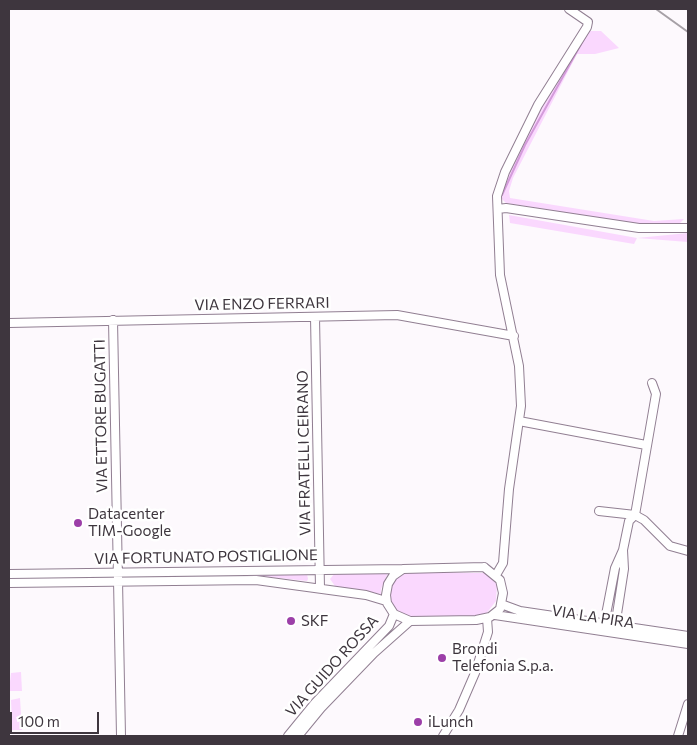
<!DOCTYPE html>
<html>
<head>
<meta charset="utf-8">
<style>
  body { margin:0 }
  #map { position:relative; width:697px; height:745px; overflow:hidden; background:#fdf9fd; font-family:Commissioner,sans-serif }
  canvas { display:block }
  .frame { position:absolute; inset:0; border:10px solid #3e363e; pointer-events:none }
  .scale { position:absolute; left:10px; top:712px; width:89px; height:22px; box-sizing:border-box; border:2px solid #3e363e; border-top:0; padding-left:6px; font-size:15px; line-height:18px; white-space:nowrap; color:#3e363e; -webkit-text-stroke:4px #fff; paint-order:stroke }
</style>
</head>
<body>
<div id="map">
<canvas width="697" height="745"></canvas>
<div class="frame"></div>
<div class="scale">100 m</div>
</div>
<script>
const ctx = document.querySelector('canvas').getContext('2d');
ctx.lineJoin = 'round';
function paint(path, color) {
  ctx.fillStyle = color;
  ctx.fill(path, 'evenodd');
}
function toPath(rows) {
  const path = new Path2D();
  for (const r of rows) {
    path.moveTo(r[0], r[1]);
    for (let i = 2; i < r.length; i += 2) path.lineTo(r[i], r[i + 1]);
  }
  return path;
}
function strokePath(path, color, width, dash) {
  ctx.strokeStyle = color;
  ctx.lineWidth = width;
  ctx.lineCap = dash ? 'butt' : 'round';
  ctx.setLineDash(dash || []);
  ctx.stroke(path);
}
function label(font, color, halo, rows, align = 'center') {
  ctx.font = font + ' Commissioner,sans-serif';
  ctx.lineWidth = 5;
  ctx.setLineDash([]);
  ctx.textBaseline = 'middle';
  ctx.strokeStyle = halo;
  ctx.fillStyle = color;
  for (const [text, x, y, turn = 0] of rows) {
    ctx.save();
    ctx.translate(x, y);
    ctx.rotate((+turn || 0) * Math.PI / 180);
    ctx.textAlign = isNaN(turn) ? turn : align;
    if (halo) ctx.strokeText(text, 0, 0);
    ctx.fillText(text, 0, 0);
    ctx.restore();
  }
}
paint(toPath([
  [589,31,601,31,619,48,595,54,577,54,513,178,509,191,510,198,654,221,684,219,680,223,643,225,506,203,499,196,505,176,540,109],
  [509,215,637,238,688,233,688,242,637,238,634,244,510,223],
  [414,572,484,573,494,580,497,586,496,601,486,614,478,616,409,617,395,609,390,598,390,591,395,580,404,574],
  [335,573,388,573,381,589,381,594,335,586,330,579],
  [242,574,307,574,308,579,307,581],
  [21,672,22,691,9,691,11,673],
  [20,698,22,730,9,730,9,723,12,723,11,700]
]), '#fad8fe');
strokePath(toPath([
  [502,195,525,145,585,37]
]), '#d49cdb', 2);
const minor = toPath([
  [498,209,506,208,639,228,688,228],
  [315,317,320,588],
  [113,320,121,736],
  [9,323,397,315,514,336],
  [519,421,646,445],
  [599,511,635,515,644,520,670,546,688,551],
  [623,550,629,521,635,515,656,394,652,383],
  [484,567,500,580,503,593,500,609,490,617,476,620,410,621,394,614,387,603,386,595,388,584,393,576,403,569,484,567],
  [9,574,403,569],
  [496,575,503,563,509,489,521,406,519,366,500,275,497,196,505,172,538,105,587,27,588,22,569,9],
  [9,583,256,580,366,595,386,601],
  [501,604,520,611,688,636],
  [495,615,688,644],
  [604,625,615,568,623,550,624,569,615,627],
  [288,736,315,703,389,626,394,614],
  [298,736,321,708,374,653,410,621],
  [443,736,459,710,475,673,488,632,487,618],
  [678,736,688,704]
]);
strokePath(minor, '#917f92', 10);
strokePath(minor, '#fff', 8);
strokePath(toPath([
  [656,9,688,32],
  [687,9,688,10]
]), '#a6a0a6', 2);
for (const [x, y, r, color] of [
  [78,523,5,"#9c3fa8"],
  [291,621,5,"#9c3fa8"],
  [442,658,5,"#9c3fa8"],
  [418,722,5,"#9c3fa8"]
]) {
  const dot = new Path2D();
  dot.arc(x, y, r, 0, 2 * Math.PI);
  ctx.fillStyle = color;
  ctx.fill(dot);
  strokePath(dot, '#fff', 2);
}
label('15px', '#3e363e', '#fff', [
  ["VIA ENZO FERRARI",262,304,-1],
  ["VIA ETTORE BUGATTI",101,416,-91],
  ["VIA FRATELLI CEIRANO",304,453,-91],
  ["VIA FORTUNATO POSTIGLIONE",206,557,-1],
  ["VIA LA PIRA",593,617,9],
  ["VIA GUIDO ROSSA",332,666,-48]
]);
label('15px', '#3e363e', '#fff', [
  ["Datacenter",88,514],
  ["TIM-Google",88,531],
  ["SKF",301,621],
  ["Brondi",452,649],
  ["Telefonia S.p.a.",452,666],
  ["iLunch",428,722]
], 'left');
</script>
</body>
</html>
